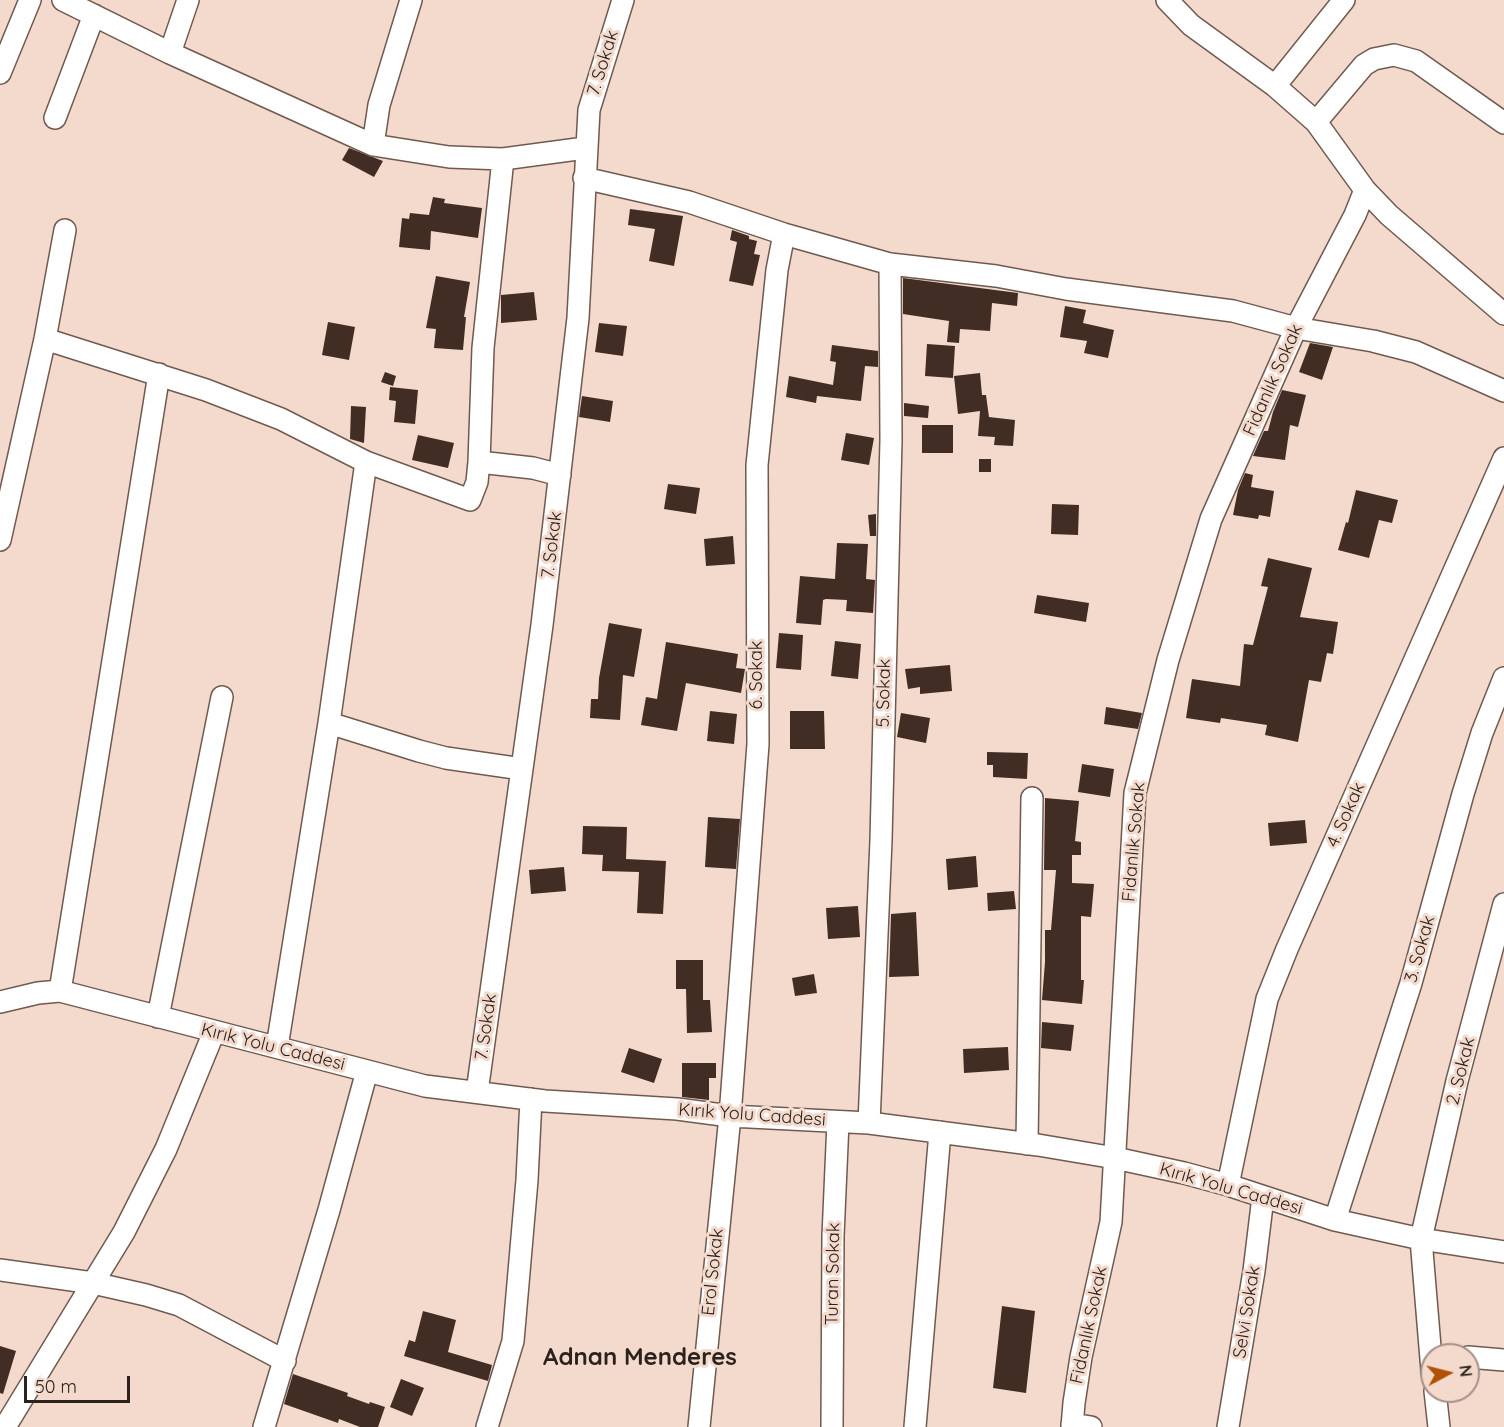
<!DOCTYPE html>
<html>
<head>
<meta charset="utf-8">
<style>
  body { margin:0 }
  #map { position:relative; width:1504px; height:1427px; overflow:hidden; background:#f4dacd; font-family:Quicksand,sans-serif }
  canvas { display:block }
  .north { position:absolute; left:1420px; top:1343px; width:60px; height:60px; box-sizing:border-box; background:#f4dacd; border:2px solid #a49087; border-radius:50%; rotate:83deg; font-size:16px; font-weight:700; line-height:24px; text-align:center; color:#2b221d }
  .north::after { content:''; display:block; margin:auto; width:21px; height:27px; background:#b15107; clip-path:polygon(50% 0,100% 100%,50% 72%,0 100%) }
  .scale { position:absolute; left:24px; top:1376px; width:106px; height:27px; box-sizing:border-box; border:3px solid #2b221d; border-top:0; padding-left:8px; font-size:18px; line-height:21px; white-space:nowrap; color:#2b221d; -webkit-text-stroke:4px #f4dacd; paint-order:stroke }
</style>
</head>
<body>
<div id="map">
<canvas width="1504" height="1427"></canvas>
<div class="north">N</div>
<div class="scale">50 m</div>
</div>
<script>
const ctx = document.querySelector('canvas').getContext('2d');
ctx.lineJoin = 'round';
function paint(path, color) {
  ctx.fillStyle = color;
  ctx.fill(path, 'evenodd');
}
function toPath(rows) {
  const path = new Path2D();
  for (const r of rows) {
    path.moveTo(r[0], r[1]);
    for (let i = 2; i < r.length; i += 2) path.lineTo(r[i], r[i + 1]);
  }
  return path;
}
function strokePath(path, color, width, dash) {
  ctx.strokeStyle = color;
  ctx.lineWidth = width;
  ctx.lineCap = dash ? 'butt' : 'round';
  ctx.setLineDash(dash || []);
  ctx.stroke(path);
}
function label(font, color, halo, rows, align = 'center') {
  ctx.font = font + ' Quicksand,sans-serif';
  ctx.lineWidth = 6;
  ctx.setLineDash([]);
  ctx.textBaseline = 'middle';
  ctx.strokeStyle = halo;
  ctx.fillStyle = color;
  for (const [text, x, y, turn = 0] of rows) {
    ctx.save();
    ctx.translate(x, y);
    ctx.rotate((+turn || 0) * Math.PI / 180);
    ctx.textAlign = isNaN(turn) ? turn : align;
    if (halo) ctx.strokeText(text, 0, 0);
    ctx.fillText(text, 0, 0);
    ctx.restore();
  }
}
paint(toPath([
  [349,148,383,161,374,177,342,160],
  [433,197,445,199,444,203,482,208,478,238,431,231,430,250,399,247,402,218,409,219,410,213,429,215],
  [630,209,683,216,674,266,649,261,655,229,628,225],
  [732,230,749,236,749,239,757,241,754,254,760,255,753,286,729,281,737,242,730,240],
  [436,276,470,282,464,317,466,317,463,350,434,348,436,329,426,328],
  [903,278,1018,293,1017,306,992,303,990,331,960,329,959,343,947,342,949,321,903,314],
  [534,292,537,320,501,323,501,295],
  [1065,306,1086,310,1083,323,1114,330,1108,358,1084,353,1087,341,1060,337],
  [328,322,355,327,349,360,322,355],
  [599,323,627,326,623,356,595,352],
  [1310,343,1333,347,1322,380,1299,372],
  [927,344,955,346,953,378,925,376],
  [832,345,878,351,878,367,865,366,861,401,817,396,816,403,786,397,789,376,833,385,836,362,830,361],
  [385,372,396,376,393,386,381,382],
  [980,373,982,395,986,395,989,417,1015,420,1013,446,994,445,995,437,978,436,980,411,958,414,954,376],
  [390,387,418,390,415,424,394,422,396,401,389,400],
  [1282,390,1306,395,1298,427,1290,425,1285,460,1253,456,1264,431,1268,431,1273,412],
  [582,396,613,401,610,422,579,417],
  [904,403,929,406,928,418,904,416],
  [351,406,366,407,364,443,350,439],
  [922,425,953,425,953,453,922,453],
  [846,433,874,438,869,465,841,460],
  [418,435,454,443,448,468,412,460],
  [979,459,991,459,991,472,979,472],
  [1245,473,1253,475,1251,487,1274,491,1270,517,1259,515,1258,519,1233,515,1238,490],
  [668,484,700,488,696,514,664,509],
  [1356,490,1398,500,1392,523,1379,520,1369,558,1338,550,1346,522,1348,523],
  [1052,504,1079,505,1078,535,1051,534],
  [876,514,876,536,870,536,868,515],
  [733,536,735,564,706,566,704,539],
  [837,543,868,544,866,579,875,580,873,613,846,611,847,600,826,599,823,600,821,625,796,623,800,576,835,579],
  [1268,558,1312,568,1300,617,1338,622,1333,654,1327,653,1321,682,1309,680,1298,742,1265,735,1267,725,1221,718,1220,723,1186,718,1192,679,1240,686,1244,644,1253,645,1268,587,1261,586],
  [1037,595,1089,603,1086,622,1034,613],
  [609,623,642,629,634,677,623,675,620,720,590,718,591,699,598,699,599,678],
  [779,633,803,635,801,670,776,668],
  [835,641,861,644,858,679,831,676],
  [666,642,738,654,736,668,745,669,741,693,686,683,677,731,641,725,646,697,657,699],
  [950,665,952,691,920,694,920,687,908,689,905,669],
  [1106,707,1142,713,1138,729,1104,724],
  [710,711,737,714,734,744,707,741],
  [790,711,824,711,825,749,790,749],
  [901,713,930,718,926,743,897,737],
  [987,752,1028,753,1027,779,993,777,993,765,987,765],
  [1082,764,1114,769,1110,797,1078,792],
  [1045,798,1079,801,1075,841,1081,842,1081,855,1072,855,1072,883,1094,884,1091,917,1081,916,1081,980,1084,980,1082,1004,1042,1000,1045,962,1045,930,1051,930,1056,870,1044,870],
  [708,817,740,819,736,869,705,867],
  [1305,820,1307,843,1270,846,1268,823],
  [583,826,627,827,626,859,666,861,663,914,637,913,639,872,602,871,603,855,582,854],
  [976,856,978,887,948,890,946,859],
  [564,867,566,891,531,894,529,870],
  [1014,891,1016,909,988,911,987,893],
  [858,906,860,937,828,939,826,908],
  [916,912,919,976,889,977,891,914],
  [676,960,703,960,703,1000,710,1000,712,1032,687,1033,686,989,676,989],
  [814,974,817,993,795,996,792,978],
  [1042,1022,1074,1025,1071,1051,1041,1048],
  [1008,1047,1009,1070,964,1073,963,1049],
  [629,1048,662,1059,654,1083,621,1072],
  [682,1063,716,1063,716,1078,709,1078,709,1100,682,1097],
  [1002,1306,1035,1311,1026,1393,993,1388],
  [423,1311,456,1320,448,1352,492,1365,488,1381,404,1356,409,1340,415,1342],
  [0,1346,16,1351,3,1394,0,1393],
  [293,1374,348,1393,347,1396,369,1404,370,1402,385,1407,378,1427,360,1427,339,1419,338,1423,284,1404],
  [401,1379,424,1388,412,1416,390,1407]
]), '#412d23');
const minor = toPath([
  [63,0,170,53,373,145,449,157,503,159,585,148],
  [1167,0,1191,25,1275,86,1316,122,1365,190,1389,215,1504,314],
  [170,53,188,0],
  [0,73,30,0],
  [1275,86,1344,0],
  [55,118,94,15],
  [1316,122,1364,65,1374,59,1394,55,1416,61,1504,123],
  [373,145,379,105,411,0],
  [584,178,689,202,784,234,890,264,996,276,1066,289,1233,311,1296,328,1373,341,1416,352,1504,391],
  [45,339,206,390,281,419,366,462,470,500,477,482,479,462,533,468,560,475],
  [479,462,483,348,503,159],
  [0,540,45,339,65,230],
  [329,723,419,751,446,758,522,769],
  [60,991,159,374],
  [0,1002,38,993,60,991,425,1086,545,1101,677,1109,730,1116,869,1123,1038,1145,1115,1158,1184,1173,1228,1185,1335,1220,1421,1239,1504,1252],
  [158,1017,222,697],
  [277,1047,329,723,366,462],
  [477,1092,542,625,578,318,589,110,623,0],
  [869,1123,881,840,891,440,890,264],
  [1027,1144,1032,798],
  [1228,1185,1267,999,1287,949,1504,458],
  [1335,1220,1411,983,1463,794,1482,733,1504,678],
  [0,1270,93,1283,146,1295,179,1305,285,1361],
  [1468,1357,1504,1360],
  [1432,1371,1421,1239,1457,1081,1504,904],
  [1435,1391,1439,1427],
  [1072,1424,1091,1427],
  [5,1427,124,1232,166,1149,214,1032],
  [264,1427,329,1210,367,1071],
  [487,1427,513,1341,527,1180,531,1099],
  [699,1427,730,1116,758,744,757,465,777,270,784,234],
  [832,1427,833,1236,838,1122],
  [915,1427,940,1132],
  [1072,1427,1074,1403,1081,1357,1111,1222,1135,793,1168,660,1211,519,1296,328,1355,215,1365,190],
  [1228,1427,1254,1271,1263,1197]
]);
strokePath(minor, '#705a4f', 24);
strokePath(minor, '#fff', 21);
label('18px', '#2b221d', '#f4dacd', [
  ["7. Sokak",603,63,-73],
  ["Fidanlık Sokak",1273,380,-66],
  ["7. Sokak",552,545,-83],
  ["6. Sokak",757,675,-90],
  ["5. Sokak",884,693,-89],
  ["4. Sokak",1346,815,-66],
  ["Fidanlık Sokak",1134,842,-85],
  ["3. Sokak",1420,949,-74],
  ["7. Sokak",486,1027,-82],
  ["Kırık Yolu Caddesi",273,1047,14],
  ["2. Sokak",1461,1071,-76],
  ["Kırık Yolu Caddesi",752,1115,4],
  ["Kırık Yolu Caddesi",1231,1189,16],
  ["Erol Sokak",713,1272,-84],
  ["Turan Sokak",833,1274,-89],
  ["Selvi Sokak",1247,1312,-81],
  ["Fidanlık Sokak",1089,1325,-78]
]);
label('bold 24px', '#2b221d', '#f4dacd', [
  ["Adnan Menderes",640,1358]
]);
</script>
</body>
</html>
